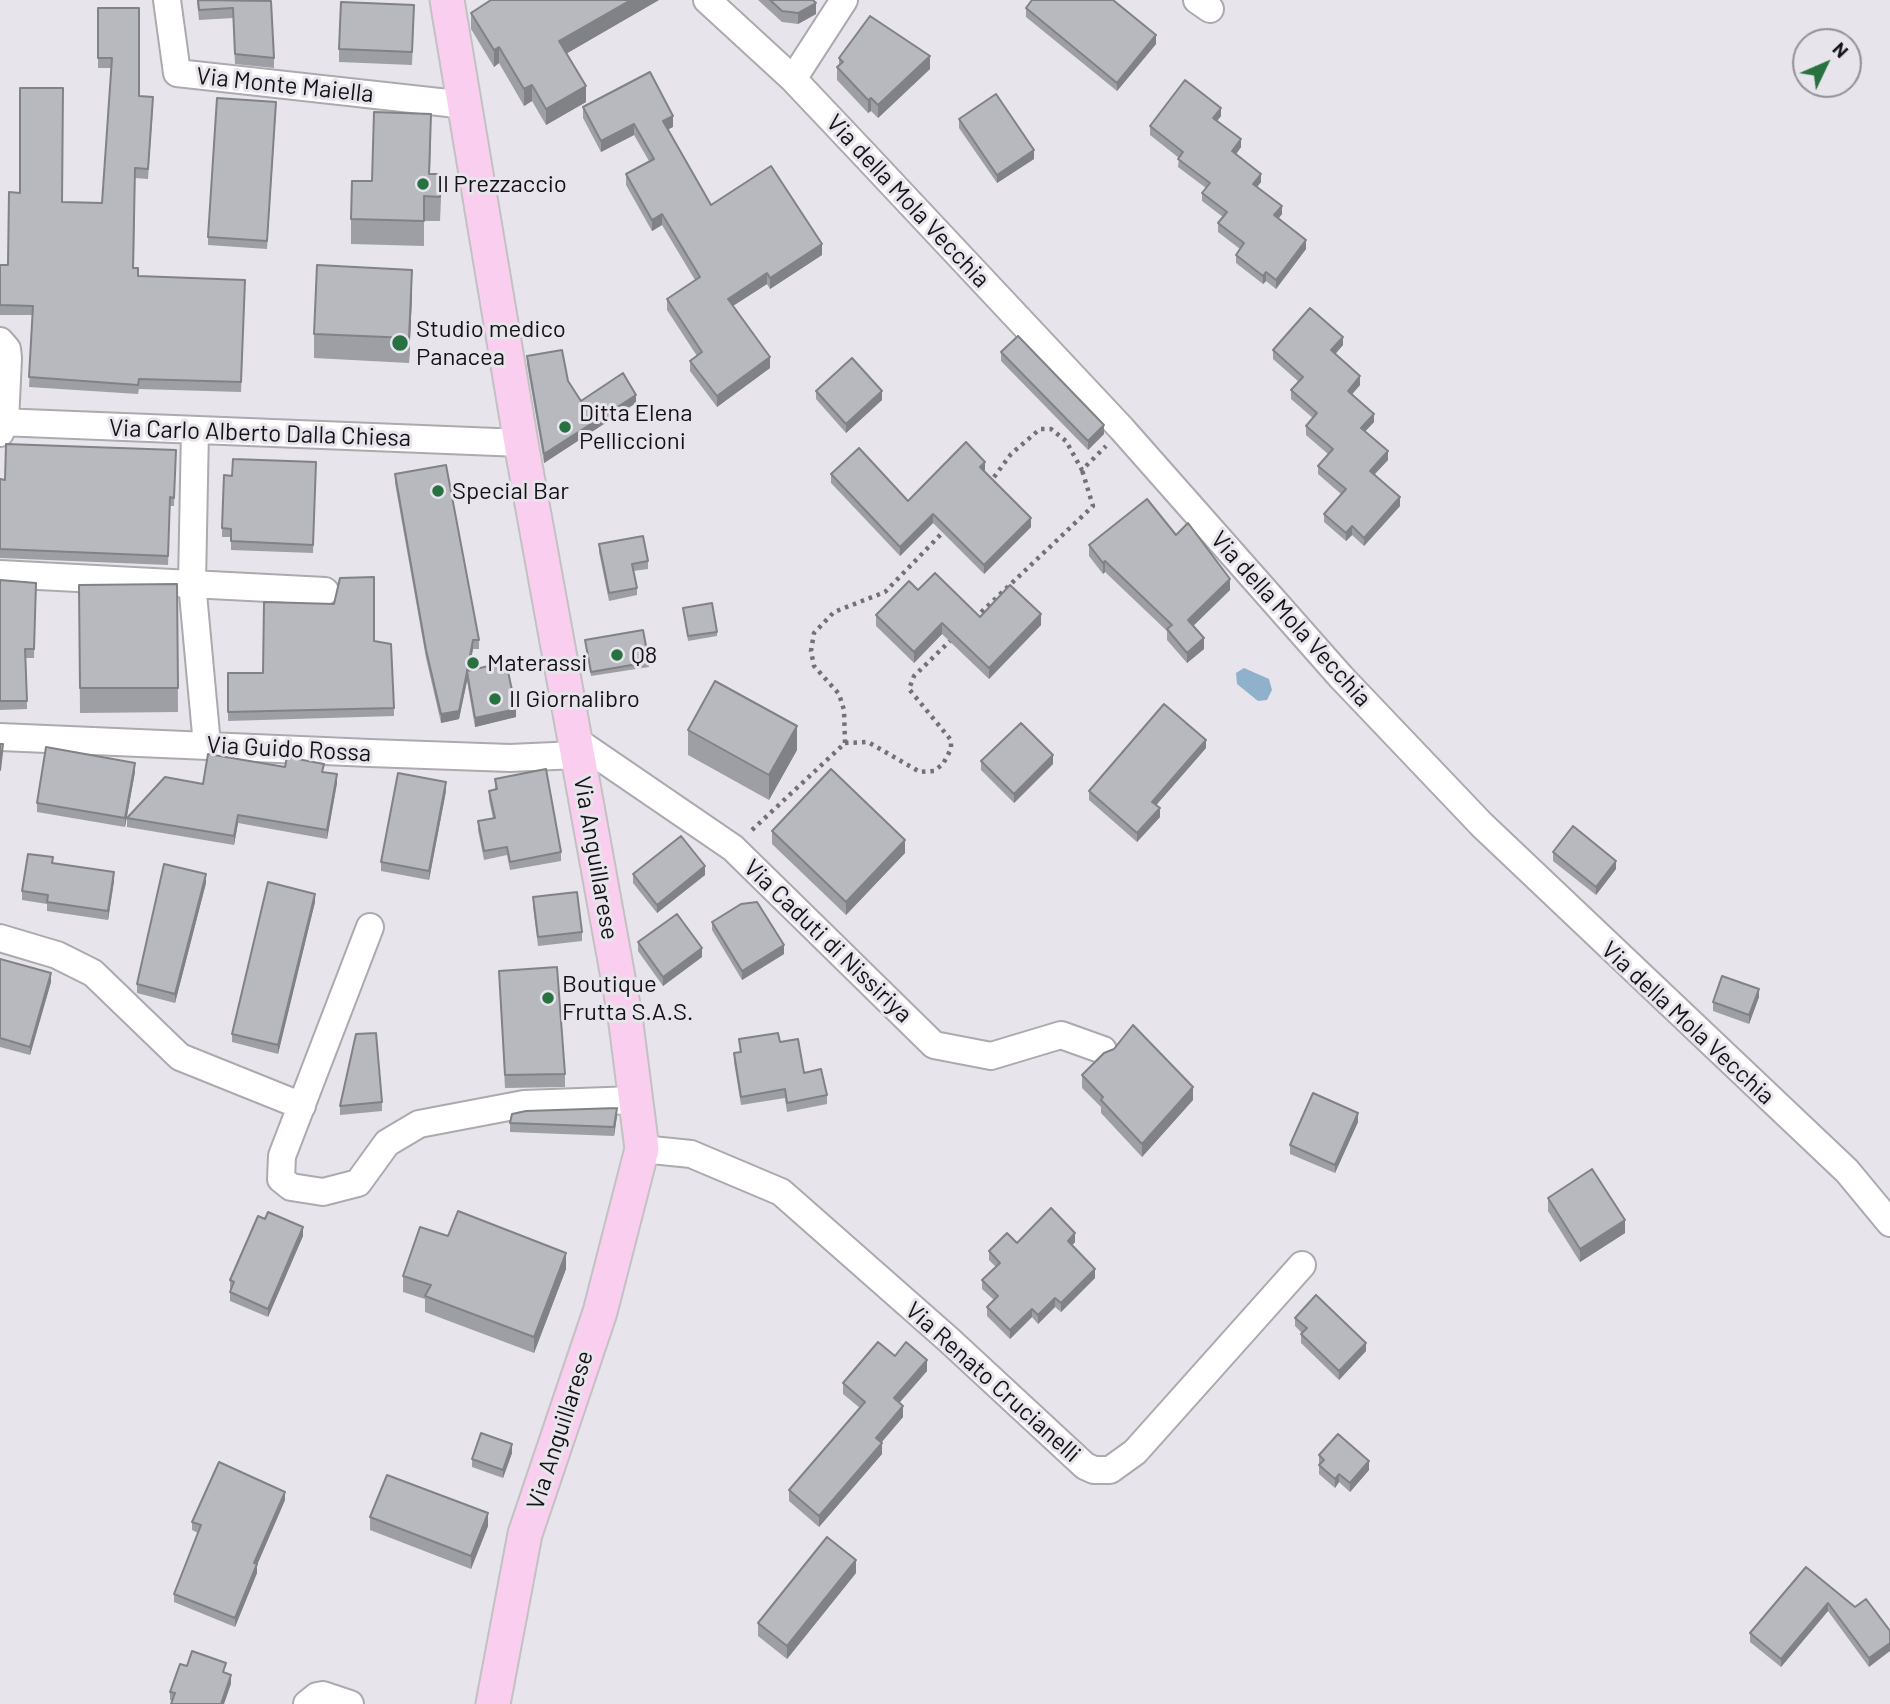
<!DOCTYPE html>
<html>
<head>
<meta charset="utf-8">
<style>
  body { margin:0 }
  #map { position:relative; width:1890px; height:1704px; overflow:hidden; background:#e7e4eb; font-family:Barlow,sans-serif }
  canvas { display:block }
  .north { position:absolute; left:1792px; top:28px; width:70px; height:70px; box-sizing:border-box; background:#e7e4eb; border:2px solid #939096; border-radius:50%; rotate:46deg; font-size:19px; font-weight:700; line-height:28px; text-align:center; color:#141316 }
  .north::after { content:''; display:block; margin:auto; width:24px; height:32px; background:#277240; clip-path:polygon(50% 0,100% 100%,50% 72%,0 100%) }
</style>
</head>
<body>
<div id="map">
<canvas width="1890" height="1704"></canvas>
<div class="north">N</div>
</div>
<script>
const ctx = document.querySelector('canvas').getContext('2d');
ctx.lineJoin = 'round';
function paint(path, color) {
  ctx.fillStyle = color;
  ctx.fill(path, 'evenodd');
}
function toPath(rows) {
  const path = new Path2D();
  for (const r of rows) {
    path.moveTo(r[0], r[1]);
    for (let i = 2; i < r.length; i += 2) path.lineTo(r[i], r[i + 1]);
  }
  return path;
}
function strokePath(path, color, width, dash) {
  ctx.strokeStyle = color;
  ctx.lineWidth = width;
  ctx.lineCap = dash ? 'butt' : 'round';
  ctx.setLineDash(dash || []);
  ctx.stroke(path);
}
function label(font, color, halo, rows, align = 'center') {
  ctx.font = font + ' Barlow,sans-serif';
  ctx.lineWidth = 6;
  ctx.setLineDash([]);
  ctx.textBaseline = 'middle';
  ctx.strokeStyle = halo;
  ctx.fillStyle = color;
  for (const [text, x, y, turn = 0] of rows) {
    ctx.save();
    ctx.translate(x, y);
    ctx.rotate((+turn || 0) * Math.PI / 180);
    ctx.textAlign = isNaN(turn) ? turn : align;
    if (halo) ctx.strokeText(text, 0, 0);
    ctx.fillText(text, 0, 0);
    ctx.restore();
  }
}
paint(toPath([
  [1244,668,1269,679,1272,690,1267,700,1258,701,1237,684,1236,673]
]), '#90b1cc');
const minor = toPath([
  [167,0,177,73,466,105],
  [707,0,793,79,863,153,1122,429,1341,677,1482,825,1847,1171,1890,1223],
  [1197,0,1210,9],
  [793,79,844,0],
  [0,341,7,349,8,358,5,422,0,433],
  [0,422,521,443],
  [195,430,192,583,207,745],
  [0,574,325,591],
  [0,737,370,753,510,758,577,755],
  [575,740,733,848,934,1045,991,1056,1061,1035,1103,1050],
  [370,927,282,1156,281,1179,291,1187,323,1192,358,1183,387,1143,419,1124,524,1104,635,1100],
  [0,938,57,955,93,973,180,1057,302,1106],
  [642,1149,691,1154,781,1192,949,1340,1085,1466,1094,1470,1110,1470,1135,1452,1302,1265],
  [307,1704,317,1696,323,1695,350,1704]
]);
const major = toPath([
  [447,0,521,443,625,1016,642,1149,600,1312,525,1534,493,1704]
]);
strokePath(minor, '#aca9af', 30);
strokePath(major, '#c2c2c2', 37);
strokePath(toPath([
  [989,484,1011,454,1040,429,1051,429,1066,441,1082,470,1106,446],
  [975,618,1093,506,1082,470],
  [845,743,868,742,920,772,934,771,943,764,951,749,951,740,909,689,914,676,953,638],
  [752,830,845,743,844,710,839,694,814,666,811,651,814,633,834,612,885,592,947,528]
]), '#737176', 4.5, [3.5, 5]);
strokePath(minor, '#fff', 26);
strokePath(major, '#faceee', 33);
paint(toPath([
  [197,0,259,0,274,58,274,68,235,64,233,18,199,20],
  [491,0,659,0,566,53,586,102,546,125,532,101,524,106,499,63,494,67,471,29,471,13],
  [758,0,813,0,816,14,798,24,782,22],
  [98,8,139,96,153,107,148,179,135,178,134,268,138,276,245,280,241,392,139,389,138,394,29,387,33,315,0,315,0,265,8,265,62,202,102,203,112,68,98,68],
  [1026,8,1156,44,1117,91,1026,17],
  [414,18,412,65,339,62,339,49],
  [839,58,930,69,878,118,871,111,868,113,837,80,837,67,839,66],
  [583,107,673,127,668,129,711,205,822,255,770,289,767,284,733,306,770,368,717,407,690,371,690,361,697,356,667,310,667,299,695,280,662,225,652,231,626,185,626,174,649,161,634,135,601,152,583,118],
  [276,111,267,249,208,245,208,237],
  [1221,116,1217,121,1241,147,1236,154,1261,182,1257,187,1282,214,1278,219,1306,249,1276,289,1266,281,1263,284,1236,263,1236,255,1240,249,1218,232,1218,223,1223,217,1202,201,1202,193,1206,188,1178,167,1179,158,1150,135,1150,126],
  [959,119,1034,159,997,183,959,128],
  [431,138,430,174,441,199,440,221,424,221,424,246,351,244,351,219,372,181],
  [412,295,409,363,314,358,314,334],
  [1343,345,1335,354,1360,385,1352,394,1374,422,1365,431,1388,460,1375,474,1400,506,1364,546,1352,535,1346,541,1324,522,1324,514,1341,494,1318,474,1318,466,1328,454,1306,435,1306,426,1313,418,1291,399,1291,390,1299,382,1273,359,1273,350],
  [1001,352,1104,434,1088,450,1001,361],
  [527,356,568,381,581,401,636,403,544,463,527,364],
  [816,391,882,400,846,433,816,399],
  [176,450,174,506,170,506,168,565,0,558,0,479,5,480],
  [316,462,313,553,231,550,231,537,222,537,222,528,232,476],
  [985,470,984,471,1031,527,984,574,933,523,900,556,831,483,831,474,908,501],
  [395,474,479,640,479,649,473,649,469,671,516,717,475,727,467,681,459,719,441,723,426,658,395,483],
  [1176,535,1230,590,1193,626,1204,649,1187,663,1167,640,1167,631,1105,572,1103,574,1089,556,1089,545],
  [599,544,648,561,648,569,633,571,637,588,637,595,609,601,599,552],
  [0,580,36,583,34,658,26,658,27,709,0,710],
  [177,584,178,712,80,713,79,585],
  [918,590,980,617,1041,625,989,679,942,634,914,663,876,626,876,615],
  [683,608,717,632,717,636,688,641],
  [585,640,649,662,649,667,591,676],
  [374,641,394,708,394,716,228,721,228,673,263,673],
  [688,730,797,750,769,800,688,755],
  [1206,748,1156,805,1160,817,1137,842,1089,800,1089,791],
  [981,761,1053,764,1014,803,981,770],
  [285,767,324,772,337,783,327,839,238,823,234,845,127,827,127,818,203,784],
  [135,772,125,827,37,812,37,803],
  [495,779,561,852,561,861,510,870,507,855,484,860,478,830,478,821,493,819,489,799,489,791,495,790],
  [446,791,429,880,381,871,381,862],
  [772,831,905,853,846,915,772,844],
  [1553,852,1616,869,1596,895,1553,861],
  [53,864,114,881,108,920,47,911,47,904,22,900,22,891],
  [633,874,705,875,657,913,633,883],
  [206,883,175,1003,137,993,137,984],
  [533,897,582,932,582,941,538,946,533,906],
  [315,902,278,1054,232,1042,232,1034],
  [712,922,784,954,742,980,712,930],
  [638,942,702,957,663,986,638,951],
  [0,959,51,982,30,1055,0,1047],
  [499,971,565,1074,565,1087,505,1088],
  [1759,997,1749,1024,1713,1011,1713,1002],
  [739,1039,780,1042,804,1073,827,1095,827,1104,787,1112,785,1098,741,1105,734,1062,734,1053,740,1052],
  [1082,1075,1193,1100,1142,1157,1101,1113,1101,1107,1082,1088],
  [382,1102,382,1111,340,1115,340,1106],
  [617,1116,614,1136,510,1132,510,1123],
  [1358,1122,1335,1173,1290,1154,1290,1145],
  [1548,1198,1625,1233,1580,1262,1548,1211],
  [303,1236,268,1317,230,1301,230,1292,231,1290,230,1289,230,1280],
  [448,1236,566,1269,534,1353,425,1312,425,1299,403,1292,403,1276],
  [1075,1242,1072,1245,1095,1278,1061,1312,1055,1307,1038,1324,1032,1317,1010,1339,987,1316,987,1307,994,1300,982,1289,982,1280,996,1267,989,1260,989,1251,1017,1243],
  [1295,1318,1366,1351,1339,1380,1301,1343,1301,1334,1302,1333,1295,1326],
  [895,1356,927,1371,899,1403,903,1417,881,1442,882,1454,819,1527,789,1501,789,1490,860,1408,843,1394,843,1383],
  [512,1453,503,1478,472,1467,472,1459],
  [1319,1455,1369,1470,1350,1492,1339,1482,1335,1488,1319,1474],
  [285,1500,257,1565,257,1573,235,1627,174,1602,174,1594,198,1533,192,1530,192,1522],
  [370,1517,488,1526,471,1569,370,1530],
  [1806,1567,1855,1607,1890,1631,1869,1667,1828,1611,1781,1667,1750,1642,1750,1633],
  [856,1573,787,1659,758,1636,758,1623],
  [187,1666,226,1672,231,1684,173,1701,170,1700,170,1692]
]), '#9d9fa4');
paint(toPath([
  [631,0,659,0,559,58,559,41],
  [816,3,816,14,798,24,798,13],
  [1156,35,1156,44,1117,91,1117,83],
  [499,47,499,63,494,67,494,50],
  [930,56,930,69,878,118,878,105],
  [532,85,532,101,524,106,524,89],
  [586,86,586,102,546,125,546,109],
  [871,98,871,111,868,113,868,100],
  [1221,108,1221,116,1213,126,1213,118],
  [673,116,673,127,663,132,663,121],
  [634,124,634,135,601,152,601,141],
  [1241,139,1241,147,1232,160,1232,151],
  [1034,150,1034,159,997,183,997,175],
  [1261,174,1261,182,1253,192,1253,184],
  [1282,206,1282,214,1274,224,1274,215],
  [662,214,662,225,652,231,652,220],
  [1306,240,1306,249,1276,289,1276,280],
  [822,244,822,255,770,289,770,278],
  [412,270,412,295,409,363,409,338],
  [1266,272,1266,281,1263,284,1263,276],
  [767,273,767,284,728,309,728,299],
  [1343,337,1343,345,1331,359,1331,350],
  [770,357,770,368,717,407,717,396],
  [1360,376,1360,385,1348,399,1348,391],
  [882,391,882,400,846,433,846,424],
  [636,395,636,403,544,463,544,454],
  [1374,414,1374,422,1361,436,1361,428],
  [1104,425,1104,434,1088,450,1088,441],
  [1388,451,1388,460,1370,479,1370,471],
  [985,462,985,470,980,476,980,467],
  [1400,497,1400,506,1364,546,1364,538],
  [933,514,933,523,900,556,900,547],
  [1031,518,1031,527,984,574,984,565],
  [1352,526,1352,535,1346,541,1346,533],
  [1105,561,1105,572,1103,574,1103,563],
  [1230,579,1230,590,1188,631,1188,620],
  [1041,614,1041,625,989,679,989,668],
  [942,623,942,634,914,663,914,652],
  [1204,638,1204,649,1187,663,1187,653],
  [473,640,473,649,467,677,467,671],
  [467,672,467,681,459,719,441,723,441,714],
  [516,709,516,717,475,727,475,718],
  [797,726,797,750,769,800,769,775],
  [1206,740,1206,748,1152,810,1152,802],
  [1053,755,1053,764,1014,803,1014,794],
  [135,763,135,772,125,827,125,818],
  [337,774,337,783,327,839,327,830],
  [446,782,446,791,429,880,429,871],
  [1160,808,1160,817,1137,842,1137,833],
  [238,815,238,823,234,845,234,836],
  [905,840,905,853,846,915,846,902],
  [1616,861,1616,869,1596,895,1596,887],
  [705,866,705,875,657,913,657,905],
  [114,872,114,881,108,920,108,911],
  [206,874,206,883,175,1003,175,994],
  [315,894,315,902,278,1054,278,1045],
  [784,945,784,954,742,980,742,971],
  [702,948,702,957,663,986,663,977],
  [51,973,51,982,30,1055,30,1047],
  [1759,989,1759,997,1749,1024,1749,1015],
  [1193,1087,1193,1100,1142,1157,1142,1144],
  [617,1108,617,1116,614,1136,614,1127],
  [1358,1113,1358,1122,1335,1173,1335,1165],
  [1625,1220,1625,1233,1580,1262,1580,1249],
  [303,1227,303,1236,268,1317,268,1309],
  [1075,1233,1075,1242,1068,1250,1068,1241],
  [566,1253,566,1269,534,1353,534,1337],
  [1095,1269,1095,1278,1061,1312,1061,1303],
  [1055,1298,1055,1307,1038,1324,1038,1315],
  [1032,1309,1032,1317,1010,1339,1010,1330],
  [1366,1343,1366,1351,1339,1380,1339,1371],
  [927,1360,927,1371,894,1409,894,1398],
  [903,1406,903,1417,876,1449,876,1438],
  [882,1443,882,1454,819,1527,819,1516],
  [512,1444,512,1453,503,1478,503,1470],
  [1369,1461,1369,1470,1350,1492,1350,1483],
  [1339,1474,1339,1482,1335,1488,1335,1479],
  [285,1492,285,1500,257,1565,257,1573,235,1627,235,1618,254,1563],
  [488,1513,488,1526,471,1569,471,1556],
  [856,1560,856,1573,787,1659,787,1646],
  [1828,1603,1828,1611,1781,1667,1781,1659],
  [1890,1643,1890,1651,1869,1667,1869,1658],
  [231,1675,231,1684,224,1704,221,1704]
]), '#808286');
const building = toPath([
  [198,0,271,1,274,58,235,54,233,8,199,10,198,0],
  [491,0,631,0,559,41,586,86,546,109,532,85,524,89,499,47,494,50,471,13,491,0],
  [770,0,813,0,816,3,798,13,782,11,770,0],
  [1032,0,1113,0,1156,35,1117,83,1026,8,1032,0],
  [341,2,414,5,412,52,339,49,341,2],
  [98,8,139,8,139,96,153,97,148,169,135,168,133,268,138,268,138,276,245,280,241,382,139,379,138,385,29,377,33,306,0,305,0,265,8,265,9,192,20,193,20,88,63,88,62,202,102,203,112,58,98,58,98,8],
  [870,16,930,56,878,105,871,98,868,100,837,67,843,62,839,58,870,16],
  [650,72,673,116,663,121,711,205,771,166,822,244,770,278,767,273,728,299,770,357,717,396,690,361,702,352,667,299,700,277,662,214,652,220,626,174,654,159,634,124,601,141,583,107,650,72],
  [1185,80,1221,108,1213,118,1241,139,1232,151,1261,174,1253,184,1282,206,1274,215,1306,240,1276,280,1266,272,1263,276,1236,255,1244,243,1218,223,1227,212,1202,193,1210,183,1178,159,1183,152,1150,126,1185,80],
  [996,94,1034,150,997,175,959,119,996,94],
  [217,98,276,102,267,241,208,237,217,98],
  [374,112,431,114,429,174,441,174,440,197,424,196,424,221,351,219,352,181,372,181,374,112],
  [317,265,412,270,409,338,314,334,317,265],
  [1310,308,1343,337,1331,350,1360,376,1348,391,1374,414,1361,428,1388,451,1370,471,1400,497,1364,538,1352,526,1346,533,1324,514,1346,489,1318,466,1333,449,1306,426,1317,413,1291,390,1303,377,1273,350,1310,308],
  [1018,336,1104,425,1088,441,1001,352,1018,336],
  [562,350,568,381,581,401,623,373,636,395,544,454,527,356,562,350],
  [852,358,882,391,846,424,816,391,852,358],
  [966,442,985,462,980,467,1031,518,984,565,933,514,900,547,831,474,859,448,908,501,966,442],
  [6,444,176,450,174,498,170,497,168,556,0,549,0,479,5,480,6,444],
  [233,459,316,462,313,545,231,541,231,529,222,528,224,475,232,476,233,459],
  [446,465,479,640,473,640,467,671,506,662,516,709,475,718,467,672,459,711,441,714,426,650,395,474,446,465],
  [1147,499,1176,535,1188,523,1230,579,1188,620,1204,638,1187,653,1167,629,1172,625,1105,561,1103,563,1089,545,1147,499],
  [643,536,648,561,632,564,637,588,609,593,599,544,643,536],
  [935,573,980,617,1010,585,1041,614,989,668,942,623,914,652,876,615,909,581,918,590,935,573],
  [374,577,374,641,391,644,394,708,228,712,228,673,263,673,264,602,334,604,340,578,374,577],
  [0,580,36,583,34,649,25,649,27,701,0,701,0,580],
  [177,584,178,688,80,688,79,585,177,584],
  [712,603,717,632,688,636,683,608,712,603],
  [643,630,649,662,591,672,585,640,643,630],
  [715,681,797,726,769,775,688,730,715,681],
  [1164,704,1206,740,1152,802,1160,808,1137,833,1089,791,1164,704],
  [1021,723,1053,755,1014,794,981,761,1021,723],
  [0,744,3,744,0,770,0,744],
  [46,747,135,763,125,818,37,803,46,747],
  [208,754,285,767,287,757,324,764,322,772,337,774,327,830,238,815,234,836,127,818,165,777,203,784,208,754],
  [546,769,561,852,510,862,507,847,484,851,478,821,495,818,489,791,497,789,495,779,546,769],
  [831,769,905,840,846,902,772,831,831,769],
  [398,773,446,782,429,871,381,862,398,773],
  [1573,826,1616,861,1596,887,1553,852,1573,826],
  [681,836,705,866,657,905,633,874,681,836],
  [28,854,53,857,52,863,114,872,108,911,47,902,48,895,22,891,28,854],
  [164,864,206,874,175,994,137,984,164,864],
  [268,882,315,894,278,1045,232,1034,268,882],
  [577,892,582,932,538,937,533,897,577,892],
  [757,902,784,945,742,971,712,922,741,904,757,902],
  [677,914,702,948,663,977,638,942,677,914],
  [0,959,51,973,30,1047,0,1038,0,959],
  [557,967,565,1074,505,1075,499,971,557,967],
  [1722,976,1759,989,1749,1015,1713,1002,1722,976],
  [1133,1025,1193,1087,1142,1144,1101,1100,1103,1097,1082,1075,1104,1053,1114,1049,1133,1025],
  [376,1033,382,1102,340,1106,356,1034,376,1033],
  [778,1033,780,1042,798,1039,804,1073,821,1069,827,1095,787,1103,785,1089,741,1097,734,1053,741,1052,739,1039,778,1033],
  [1313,1093,1358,1113,1335,1165,1290,1145,1313,1093],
  [617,1108,614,1127,510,1123,512,1114,526,1111,617,1108],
  [1592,1169,1625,1220,1580,1249,1548,1198,1592,1169],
  [1051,1208,1075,1233,1068,1241,1095,1269,1061,1303,1055,1298,1038,1315,1032,1309,1010,1330,987,1307,998,1296,982,1280,1000,1263,989,1251,1007,1233,1017,1243,1051,1208],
  [458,1211,566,1253,534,1337,425,1296,431,1285,403,1276,420,1227,448,1236,458,1211],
  [268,1212,303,1227,268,1309,230,1292,234,1282,230,1280,258,1216,265,1219,268,1212],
  [1316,1295,1366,1343,1339,1371,1301,1334,1307,1328,1295,1318,1316,1295],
  [878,1342,895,1356,906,1342,927,1360,894,1398,903,1406,876,1438,882,1443,819,1516,789,1490,865,1402,843,1383,878,1342],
  [481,1433,512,1444,503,1470,472,1459,481,1433],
  [1338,1434,1369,1461,1350,1483,1339,1474,1335,1479,1319,1465,1324,1460,1319,1455,1338,1434],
  [219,1462,285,1492,254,1563,257,1564,235,1618,174,1594,201,1525,192,1522,219,1462],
  [387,1475,488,1513,471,1556,370,1517,387,1475],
  [827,1537,856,1560,787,1646,758,1623,827,1537],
  [1806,1567,1855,1607,1866,1599,1890,1631,1890,1643,1869,1658,1828,1603,1781,1659,1750,1633,1806,1567],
  [192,1651,226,1663,223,1672,231,1675,221,1704,171,1704,175,1693,170,1692,180,1664,187,1666,192,1651]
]);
paint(building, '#b7b9bf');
strokePath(building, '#808286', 2);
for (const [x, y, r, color] of [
  [423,184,7,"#277240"],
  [400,343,9,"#277240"],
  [565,427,7,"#277240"],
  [438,491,7,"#277240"],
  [617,655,7,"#277240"],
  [473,663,7,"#277240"],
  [495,699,7,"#277240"],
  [548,998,7,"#277240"]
]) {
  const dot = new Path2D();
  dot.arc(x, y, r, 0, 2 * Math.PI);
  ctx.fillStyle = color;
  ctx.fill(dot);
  strokePath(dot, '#e7e4eb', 2.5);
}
label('24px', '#141316', '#e7e4eb', [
  ["Via Monte Maiella",285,85,6],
  ["Via della Mola Vecchia",908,201,47],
  ["Via Carlo Alberto Dalla Chiesa",260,433,2],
  ["Via della Mola Vecchia",1291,619,48],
  ["Via Guido Rossa",289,749,3],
  ["Via Anguillarese",596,858,80],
  ["Via Caduti di Nissiriya",828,941,44],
  ["Via della Mola Vecchia",1688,1023,43],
  ["Via Renato Crucianelli",993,1382,42],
  ["Via Anguillarese",560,1430,-72]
]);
label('24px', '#141316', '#e7e4eb', [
  ["Il Prezzaccio",437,184],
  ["Studio medico",416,329],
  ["Panacea",416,357],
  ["Ditta Elena",579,413],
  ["Pelliccioni",579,441],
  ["Special Bar",452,491],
  ["Q8",631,655],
  ["Materassi",487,663],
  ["Il Giornalibro",509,699],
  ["Boutique",562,984],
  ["Frutta S.A.S.",562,1012]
], 'left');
</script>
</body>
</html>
